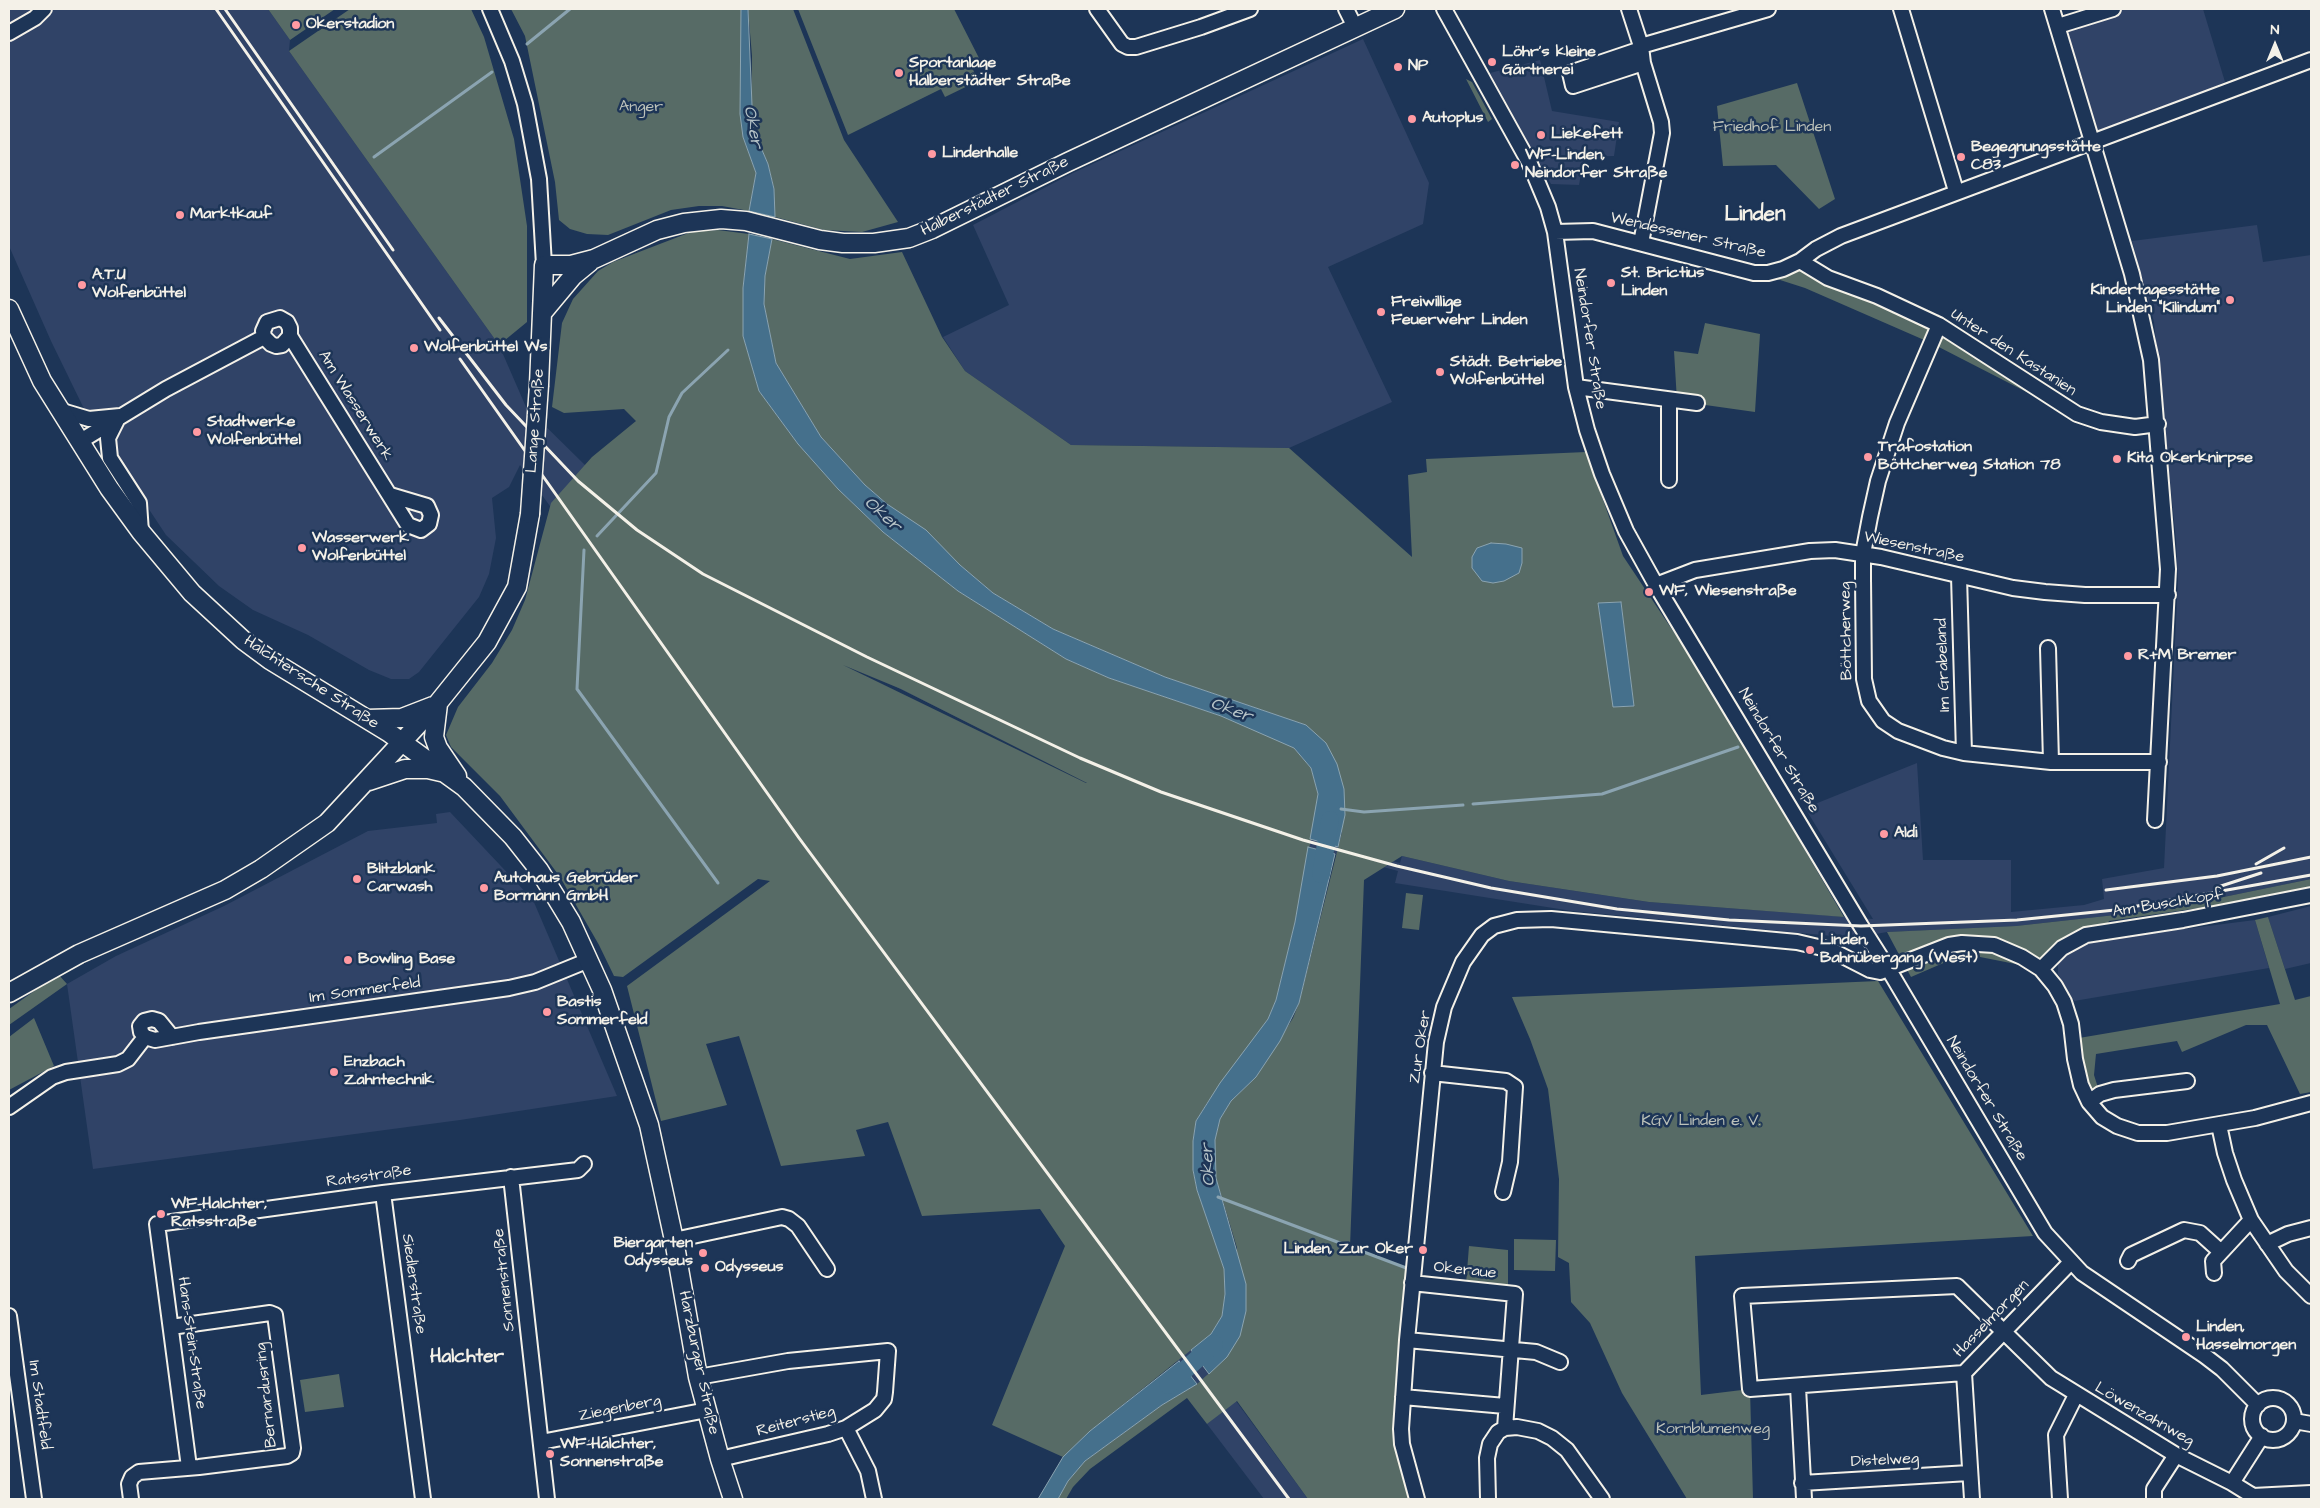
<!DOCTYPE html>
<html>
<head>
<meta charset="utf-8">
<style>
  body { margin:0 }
  #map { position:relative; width:2320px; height:1508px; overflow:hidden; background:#1d3557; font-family:"Architects Daughter",sans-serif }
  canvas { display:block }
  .frame { position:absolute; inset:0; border:10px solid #f4f1e8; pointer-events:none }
  .north { position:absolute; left:2250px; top:20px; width:50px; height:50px; -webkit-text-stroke:4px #1d3557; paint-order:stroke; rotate:0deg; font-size:14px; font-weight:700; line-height:20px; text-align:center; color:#f4f1e8 }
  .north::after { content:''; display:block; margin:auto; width:18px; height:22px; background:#f4f1e8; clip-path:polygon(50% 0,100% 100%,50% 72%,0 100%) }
</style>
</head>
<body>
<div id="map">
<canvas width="2320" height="1508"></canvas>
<div class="frame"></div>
<div class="north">N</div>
</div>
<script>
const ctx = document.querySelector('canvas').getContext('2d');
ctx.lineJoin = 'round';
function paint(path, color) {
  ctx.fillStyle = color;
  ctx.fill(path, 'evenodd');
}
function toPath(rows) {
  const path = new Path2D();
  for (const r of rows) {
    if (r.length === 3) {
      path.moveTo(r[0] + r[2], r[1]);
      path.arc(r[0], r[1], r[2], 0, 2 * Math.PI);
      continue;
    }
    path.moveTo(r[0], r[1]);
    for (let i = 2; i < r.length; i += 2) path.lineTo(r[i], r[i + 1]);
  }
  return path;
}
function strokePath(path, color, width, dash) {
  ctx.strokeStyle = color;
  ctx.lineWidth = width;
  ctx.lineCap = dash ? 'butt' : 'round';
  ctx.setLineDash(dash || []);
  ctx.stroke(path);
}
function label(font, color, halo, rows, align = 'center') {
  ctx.font = font + ' "Architects Daughter",sans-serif';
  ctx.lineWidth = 5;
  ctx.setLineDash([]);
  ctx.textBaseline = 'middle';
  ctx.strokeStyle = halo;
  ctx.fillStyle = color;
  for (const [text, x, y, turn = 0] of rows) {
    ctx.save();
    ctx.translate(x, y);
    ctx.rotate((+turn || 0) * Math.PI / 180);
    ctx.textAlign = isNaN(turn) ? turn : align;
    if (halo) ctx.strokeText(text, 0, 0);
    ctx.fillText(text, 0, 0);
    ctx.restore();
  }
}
paint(toPath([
  [9,9,268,9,290,40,289,51,499,345,526,407,646,525,1325,843,1400,863,1402,856,1509,881,1649,902,1873,919,1805,808,1917,763,1923,860,2011,860,2011,912,2084,905,2104,899,2102,879,2164,868,2178,580,2176,540,2154,322,2132,241,2257,225,2263,262,2311,255,2311,879,2175,907,2115,915,2016,926,1887,932,1853,938,1572,911,1395,883,1398,871,1309,847,1305,862,1146,811,824,651,1171,1323,1232,1404,1236,1401,1308,1499,1264,1499,1207,1424,1220,1413,1092,1249,520,465,509,487,492,498,496,538,489,574,479,597,419,672,409,679,391,679,369,670,308,635,253,610,219,586,166,535,89,419,51,341,9,246],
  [2113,9,2203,9,2225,82,2108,136,2091,141,2058,26],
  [1363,39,1429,183,1423,224,1328,267,1392,402,1289,448,1071,445,965,371,943,337,1009,305,973,225,1073,173],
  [1540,60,1552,111,1619,122,1614,156,1584,157,1579,185,1551,184,1490,73],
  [450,812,533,900,617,1096,460,1120,93,1169,67,984,116,956,224,906,368,831,437,823,436,814],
  [2311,906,2311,963,2285,969,2268,917],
  [2255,920,2269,968,2074,1001,2058,974,2058,958,2082,942]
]), '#304367');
paint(toPath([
  [268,9,335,9,290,40],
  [350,9,471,9,484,37,514,139,527,226,527,322,499,345,289,51],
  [511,9,741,9,743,137,756,173,749,211,722,206,699,206,671,210,608,235,587,234,570,229,559,220,555,182,525,36],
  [748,9,793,9,844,140,898,222,862,232,824,230,775,217,774,188,768,164,753,129,751,112,752,56],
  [798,9,954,9,980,60,971,65,978,81,945,97,941,89,848,135],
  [1466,79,1472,82,1492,119,1488,122],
  [1797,83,1835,199,1819,209,1776,165,1723,166,1717,106],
  [718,230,749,234,743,288,743,336,759,391,798,444,838,489,883,532,958,591,1066,659,1109,678,1221,716,1275,738,1294,748,1311,768,1318,794,1314,823,1295,922,1276,1000,1268,1019,1207,1103,1196,1121,1193,1141,1193,1171,1197,1190,1224,1269,1225,1294,1222,1316,1211,1334,1090,1431,1063,1457,992,1425,1065,1246,1040,1209,922,1216,888,1122,856,1130,865,1156,781,1166,739,1036,706,1044,727,1105,661,1121,627,986,770,881,758,879,623,977,614,976,599,945,560,877,500,796,451,747,446,735,458,707,492,663,512,630,525,600,551,503,592,457,636,421,624,409,564,413,552,407,562,323,573,299,598,271,613,262,691,232],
  [843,665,901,689,1087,783,1086,783],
  [772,239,850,259,902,252,942,337,965,371,1071,445,1289,448,1412,557,1408,475,1427,472,1426,459,1586,452,1623,556,1703,676,1844,917,1649,902,1509,881,1402,856,1364,880,1350,1247,1410,1269,1397,1430,1412,1499,1308,1499,1237,1401,1207,1424,1187,1398,1090,1469,1073,1487,1066,1499,1058,1499,1068,1481,1085,1461,1162,1405,1197,1384,1227,1357,1237,1248,1216,1178,1215,1140,1220,1119,1231,1101,1256,1077,1293,1018,1299,1003,1342,832,1306,725,1165,677,1053,629,993,593,865,485,821,437,776,363,764,304,765,276],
  [1621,602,1634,706,1614,707,1598,604],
  [1800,261,1877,296,2059,405,2044,401,1931,343,1805,288,1777,279,1768,273],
  [1705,323,1760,334,1755,412,1677,401,1674,351,1698,354],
  [2311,879,2311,886,2302,889,2213,906,2109,921,2104,931,2086,935,2041,969,1975,956,1955,958,1911,977,1887,932,2016,926,2115,915,2175,907],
  [1406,893,1423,895,1419,930,1402,928],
  [2268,917,2295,1000,2311,996,2311,1092,2300,1094,2267,1025,2246,1025,2182,1052,2177,1041,2096,1054,2094,1075,2100,1094,2089,1102,2080,1065,2079,1038,2280,1004,2255,920],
  [58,974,67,984,9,1025,9,1009],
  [1878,981,2033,1236,1695,1256,1701,1395,1750,1389,1753,1499,1687,1499,1622,1393,1590,1323,1571,1302,1569,1263,1558,1257,1559,1179,1548,1089,1530,1039,1512,997],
  [34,1018,54,1066,9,1090,9,1037],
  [1514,1239,1556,1240,1555,1271,1514,1270],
  [1469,1246,1508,1250,1508,1287,1466,1284],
  [339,1374,344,1407,305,1412,300,1380]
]), '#576b66');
const water = toPath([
  [741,9,748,9,753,129,768,164,774,189,775,217,749,211,756,173,743,137,740,114,741,9],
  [749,234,772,239,765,276,764,304,776,363,821,437,865,485,887,504,926,530,960,565,993,593,1053,629,1165,677,1306,725,1326,743,1337,764,1344,789,1345,815,1338,847,1310,839,1318,794,1311,768,1294,748,1221,716,1109,678,1066,659,958,591,883,532,838,489,798,444,759,391,743,336,743,288,749,234],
  [1491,543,1506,544,1522,548,1522,563,1519,573,1504,581,1493,583,1482,581,1472,568,1472,557,1477,548,1491,543],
  [1621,602,1634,706,1613,707,1598,603,1621,602],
  [1308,847,1335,854,1299,1003,1280,1041,1256,1077,1231,1101,1220,1119,1215,1140,1216,1178,1246,1284,1246,1311,1240,1336,1227,1357,1209,1374,1191,1350,1211,1334,1222,1316,1225,1294,1224,1269,1197,1190,1193,1170,1193,1141,1196,1121,1220,1083,1268,1019,1276,1000,1295,922,1308,847],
  [1179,1361,1197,1384,1162,1405,1085,1461,1068,1481,1058,1499,1038,1499,1063,1457,1090,1431,1179,1361]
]);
paint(water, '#45708c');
strokePath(water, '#8ba4b1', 1);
strokePath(toPath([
  [527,44,570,9],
  [374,157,492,72],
  [597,536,656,473,669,417,682,393,728,350],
  [584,550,577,689,718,883],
  [1473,804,1602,794,1738,747],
  [1341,809,1364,812,1463,805],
  [1218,1197,1409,1269]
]), '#8ba4b1', 3);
strokePath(toPath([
  [1321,874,1330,820],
  [1168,1385,1214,1344]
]), '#45708c', 18);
const minor = toPath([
  [490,9,512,61,525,104,539,179,544,265],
  [1097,9,1122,44,1128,47,1136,47,1201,27,1250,9],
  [1346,9,1355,27],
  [1444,9,1530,164,1548,207,1555,232,1576,387,1587,430,1602,474,1626,531,1656,585,1861,926,1889,970,2045,1233,2082,1273,2205,1356,2222,1369,2258,1405],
  [1629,9,1641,46,1643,63,1661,122,1662,133,1641,243],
  [1901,9,1956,191],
  [2052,9,2132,274,2151,360,2168,569,2155,820],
  [2058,26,2113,9],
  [9,33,35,18,44,9],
  [1641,46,1768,9],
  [1641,49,1570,73,1573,86,1643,63],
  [1555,232,1593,231,1754,273,1768,273,1783,269,1800,261,1816,249,1841,236,2311,60],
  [1800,261,1828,278,1877,296,1939,325,2077,414,2101,422,2135,427,2158,424],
  [1939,325,1897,423,1878,481,1870,517,1863,554,1863,578,1864,679,1869,701,1883,721,1898,731,1943,748,1964,753,2051,762,2159,762],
  [264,337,263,331,267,322,280,318,287,322,290,328,290,336],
  [1576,387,1697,403],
  [1669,400,1669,480],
  [59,410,89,419,120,416],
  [117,420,108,438,110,458,139,503,141,532],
  [79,442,166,389,264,337,271,344,276,346,282,345,290,336,408,525,421,530,429,524,431,515,427,506,390,495],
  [1959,576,1964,753],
  [1656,585,1695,570,1810,551,1835,550,1881,557,2013,588,2045,592,2085,595,2168,595],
  [2048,648,2051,762],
  [2041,969,2062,948,2086,935,2183,920,2311,895],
  [172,1037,159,1021,152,1019,144,1021,140,1026,141,1032,145,1037,155,1040,199,1032,509,988,535,982,589,960],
  [1432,1073,1506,1081,1515,1087,1510,1162,1503,1192],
  [2089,1102,2100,1094,2114,1090,2187,1081],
  [9,1107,52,1077,66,1072,118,1064,128,1059,145,1037],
  [2219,1125,2225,1153,2234,1180,2251,1220,2286,1271,2311,1296],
  [511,1177,547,1499],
  [383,1193,423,1499],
  [674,1240,782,1217,789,1219,798,1226,827,1269],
  [2267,1244,2288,1234,2311,1228],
  [2128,1261,2131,1255,2184,1230,2200,1233,2220,1251],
  [2214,1273,2213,1261,2251,1220],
  [1412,1283,1515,1294,1505,1428],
  [9,1316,34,1499],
  [1407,1340,1536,1352,1560,1362],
  [1964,1373,1750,1389,1742,1296,1957,1286,2051,1378,2176,1455,2232,1483,2262,1436],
  [698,1377,788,1361,888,1351,885,1392,884,1399,875,1410,846,1428,828,1434,720,1459],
  [1798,1387,1804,1499],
  [1403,1397,1505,1406],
  [2273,1419,21],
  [2294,1421,2311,1424],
  [846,1428,868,1471,874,1499],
  [541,1442,707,1410],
  [189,1467,157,1224,383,1193,578,1170,584,1164],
  [1802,1483,1969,1473],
  [2232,1483,2253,1496,2311,1493],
  [131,1499,129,1484,132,1477,139,1472,199,1467,287,1456,292,1453,293,1448,275,1315,270,1313,171,1327],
  [1417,1499,1402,1444,1401,1429,1407,1340,1436,1042,1444,1007,1463,962,1482,935,1494,926,1517,920,1551,919,1797,942,1831,950,1870,970,1880,972,1949,945,1962,943,1994,945,2022,957,2041,969,2055,986,2064,1002,2071,1024,2075,1059,2081,1085,2089,1102,2102,1117,2117,1126,2138,1133,2167,1133,2255,1118,2311,1103],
  [1488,1499,1487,1458,1490,1444,1498,1432,1505,1428,1517,1427,1538,1431,1552,1438,1567,1450,1602,1499],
  [1972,1499,1964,1373,2070,1263],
  [2060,1499,2056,1435,2076,1395],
  [2154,1499,2154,1489,2176,1455]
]);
const major = toPath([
  [9,309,42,381,109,488,141,532,192,593,243,640,270,660,388,732,464,787,513,837,539,870,557,899,571,922,602,990,649,1125,674,1240,698,1377,720,1459,733,1499],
  [543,312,573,276,590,262],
  [539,385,544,265,571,265,594,259,657,230,684,223,721,219,746,221,820,240,843,243,874,243,909,238,932,229,1068,162,1395,9],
  [438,704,434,737,438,748,457,776],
  [367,719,402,718,433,706],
  [369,781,405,769,428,769,441,772],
  [9,993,79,954,225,890,261,869,327,823,438,703,487,642,517,587,530,514]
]);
strokePath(minor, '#f4f1e8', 18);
strokePath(major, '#f4f1e8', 21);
strokePath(minor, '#1d3557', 14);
strokePath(major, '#1d3557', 18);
strokePath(toPath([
  [216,9,440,330],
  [225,9,393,250],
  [439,318,506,405,578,481,637,530,703,574,867,657,1080,758,1161,792,1303,840,1397,866,1491,888,1617,909,1729,920,1861,926,2017,920,2115,910,2311,875],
  [460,359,799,838,1289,1499],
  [2256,864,2284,848],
  [2218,887,2261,873],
  [2106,890,2217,876,2311,857]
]), '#f4f1e8', 3);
const majorBridge = toPath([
  [530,514,539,385]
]);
strokePath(majorBridge, '#f4f1e8', 21, []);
strokePath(majorBridge, '#1d3557', 18);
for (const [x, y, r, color] of [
  [296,25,5,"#ff9aa2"],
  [1492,62,5,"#ff9aa2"],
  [1398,67,5,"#ff9aa2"],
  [899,73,5,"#ff9aa2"],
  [1412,119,5,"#ff9aa2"],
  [1541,135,5,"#ff9aa2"],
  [932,154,5,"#ff9aa2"],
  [1961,157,5,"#ff9aa2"],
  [1515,165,5,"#ff9aa2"],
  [180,215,5,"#ff9aa2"],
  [1611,283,5,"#ff9aa2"],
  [82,285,5,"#ff9aa2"],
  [2230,300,5,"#ff9aa2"],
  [1381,312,5,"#ff9aa2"],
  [414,348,5,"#ff9aa2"],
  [1440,372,5,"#ff9aa2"],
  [197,432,5,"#ff9aa2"],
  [1868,457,5,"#ff9aa2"],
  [2117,459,5,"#ff9aa2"],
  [302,548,5,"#ff9aa2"],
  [1649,592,5,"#ff9aa2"],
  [2128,656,5,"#ff9aa2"],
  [1884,834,5,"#ff9aa2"],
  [357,879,5,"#ff9aa2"],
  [484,888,5,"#ff9aa2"],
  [1810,950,5,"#ff9aa2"],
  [348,960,5,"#ff9aa2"],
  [547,1012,5,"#ff9aa2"],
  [334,1072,5,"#ff9aa2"],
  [161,1214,5,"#ff9aa2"],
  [1423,1250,5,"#ff9aa2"],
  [703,1253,5,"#ff9aa2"],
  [705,1268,5,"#ff9aa2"],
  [2186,1337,5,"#ff9aa2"],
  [550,1454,5,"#ff9aa2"]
]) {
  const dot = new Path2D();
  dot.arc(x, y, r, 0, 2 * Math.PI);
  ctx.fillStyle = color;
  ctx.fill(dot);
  strokePath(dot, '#1d3557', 2);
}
label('bold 16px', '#f4f1e8', '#1d3557', [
  ["Okerstadion",306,25],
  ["Löhr's kleine",1502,53],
  ["Gärtnerei",1502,71],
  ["Sportanlage",909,64],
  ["Halberstädter Straße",909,82],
  ["NP",1408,67],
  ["Autoplus",1422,119],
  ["Liekefett",1551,135],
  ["Begegnungsstätte",1971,148],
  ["C83",1971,166],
  ["Lindenhalle",942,154],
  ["WF-Linden,",1525,156],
  ["Neindorfer Straße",1525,174],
  ["Marktkauf",190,215],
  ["St. Brictius",1621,274],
  ["Linden",1621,292],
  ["A.T.U",92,276],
  ["Wolfenbüttel",92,294],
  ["Kindertagesstätte",2220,291,"right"],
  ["Linden \"Kilindum\"",2220,309,"right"],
  ["Freiwillige",1391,303],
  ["Feuerwehr Linden",1391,321],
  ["Wolfenbüttel Ws",424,348],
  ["Städt. Betriebe",1450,363],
  ["Wolfenbüttel",1450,381],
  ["Stadtwerke",207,423],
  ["Wolfenbüttel",207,441],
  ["Trafostation",1878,448],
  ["Böttcherweg Station 78",1878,466],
  ["Kita Okerknirpse",2127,459],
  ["Wasserwerk",312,539],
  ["Wolfenbüttel",312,557],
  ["WF, Wiesenstraße",1659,592],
  ["R+M Bremer",2138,656],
  ["Aldi",1894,834],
  ["Blitzblank",367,870],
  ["Carwash",367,888],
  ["Autohaus Gebrüder",494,879],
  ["Bormann GmbH",494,897],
  ["Linden,",1820,941],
  ["Bahnübergang (West)",1820,959],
  ["Bowling Base",358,960],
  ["Bastis",557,1003],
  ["Sommerfeld",557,1021],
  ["Enzbach",344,1063],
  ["Zahntechnik",344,1081],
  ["WF-Halchter,",171,1205],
  ["Ratsstraße",171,1223],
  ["Biergarten",693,1244,"right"],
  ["Odysseus",693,1262,"right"],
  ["Linden, Zur Oker",1413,1250,"right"],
  ["Odysseus",715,1268],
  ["Linden,",2196,1328],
  ["Hasselmorgen",2196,1346],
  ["WF-Halchter,",560,1445],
  ["Sonnenstraße",560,1463]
], 'left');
label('16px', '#bdc2ba', '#1d3557', [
  ["Anger",641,108],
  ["Friedhof Linden",1772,128],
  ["KGV Linden e. V.",1701,1122],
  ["Kornblumenweg",1713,1430]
]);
label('16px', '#f4f1e8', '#1d3557', [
  ["Halberstädter Straße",995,197,-26],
  ["Wendessener Straße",1688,236,13],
  ["Neindorfer Straße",1589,339,81],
  ["Unter den Kastanien",2013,353,33],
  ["Am Wasserwerk",355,406,58],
  ["Lange Straße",536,421,-86],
  ["Wiesenstraße",1914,548,12],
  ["Böttcherweg",1847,631,-91],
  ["Im Grabeland",1944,665,-92],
  ["Halchtersche Straße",311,683,33],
  ["Neindorfer Straße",1778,751,59],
  ["Am Buschkopf",2168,904,-9],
  ["Im Sommerfeld",365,991,-8],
  ["Zur Oker",1421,1047,-81],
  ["Neindorfer Straße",1986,1099,59],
  ["Ratsstraße",369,1177,-8],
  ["Okeraue",1465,1271,6],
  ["Sonnenstraße",505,1280,-96],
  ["Siedlerstraße",413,1284,82],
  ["Hasselmorgen",1992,1319,-46],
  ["Hans-Stein-Straße",191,1343,82],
  ["Harzburger Straße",698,1363,78],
  ["Bernardusring",267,1395,-96],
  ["Im Stadtfeld",39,1405,82],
  ["Ziegenberg",620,1409,-11],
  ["Löwenzahnweg",2144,1415,30],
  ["Reiterstieg",796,1422,-15],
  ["Distelweg",1885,1461,-3]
]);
label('italic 18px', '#b7c4c8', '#1d3557', [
  ["Oker",752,127,79],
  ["Oker",882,515,42],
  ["Oker",1231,711,20],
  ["Oker",1209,1165,-93]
]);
label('bold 19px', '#f4f1e8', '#1d3557', [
  ["Halchter",467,1358]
]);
label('bold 21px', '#f4f1e8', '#1d3557', [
  ["Linden",1755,216]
]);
</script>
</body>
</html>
